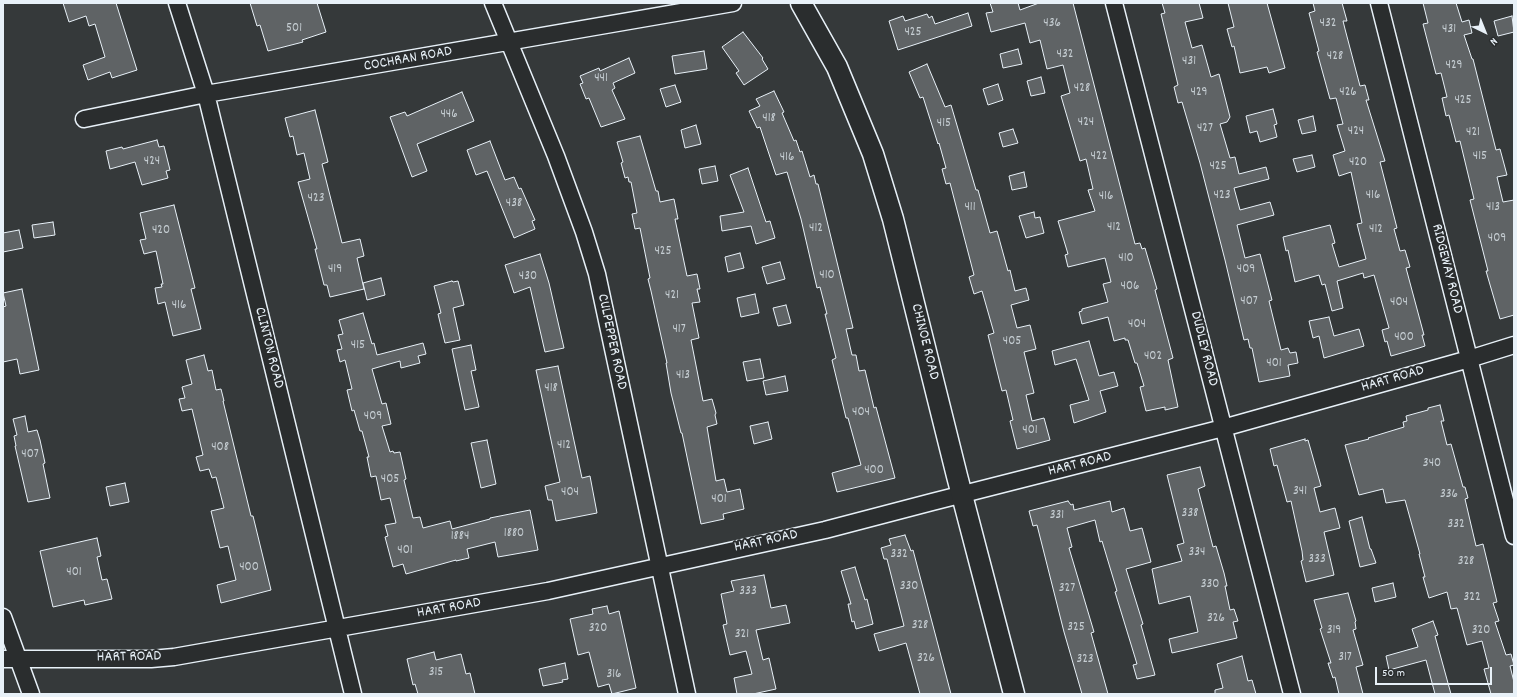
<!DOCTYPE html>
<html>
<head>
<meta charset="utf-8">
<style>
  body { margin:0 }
  #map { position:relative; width:1517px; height:697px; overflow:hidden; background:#35393a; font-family:Dekko,sans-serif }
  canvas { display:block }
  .frame { position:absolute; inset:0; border:4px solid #e8f1f8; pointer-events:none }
  .north { position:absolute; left:1465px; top:12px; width:40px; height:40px; -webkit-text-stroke:3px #2a2d2e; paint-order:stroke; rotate:137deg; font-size:11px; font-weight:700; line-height:16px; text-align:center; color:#e8f1f8 }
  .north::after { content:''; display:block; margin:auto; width:14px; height:18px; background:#e8f1f8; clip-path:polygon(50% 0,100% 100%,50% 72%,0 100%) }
  .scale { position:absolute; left:1375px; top:667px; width:117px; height:18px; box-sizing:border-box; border:2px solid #e8f1f8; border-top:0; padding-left:5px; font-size:12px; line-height:14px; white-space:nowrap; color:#e8f1f8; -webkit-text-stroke:3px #2a2d2e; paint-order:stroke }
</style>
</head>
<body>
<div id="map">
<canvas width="1517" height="697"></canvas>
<div class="frame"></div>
<div class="north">N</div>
<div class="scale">50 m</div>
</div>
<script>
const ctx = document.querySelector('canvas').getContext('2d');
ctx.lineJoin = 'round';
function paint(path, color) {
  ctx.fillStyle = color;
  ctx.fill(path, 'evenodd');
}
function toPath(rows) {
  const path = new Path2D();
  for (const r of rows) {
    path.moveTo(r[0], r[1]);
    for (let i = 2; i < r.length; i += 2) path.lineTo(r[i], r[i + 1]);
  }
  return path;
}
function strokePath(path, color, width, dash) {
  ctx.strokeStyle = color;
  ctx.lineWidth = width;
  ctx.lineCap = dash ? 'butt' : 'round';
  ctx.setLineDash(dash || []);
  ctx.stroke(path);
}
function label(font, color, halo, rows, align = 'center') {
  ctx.font = font + ' Dekko,sans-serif';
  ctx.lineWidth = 4;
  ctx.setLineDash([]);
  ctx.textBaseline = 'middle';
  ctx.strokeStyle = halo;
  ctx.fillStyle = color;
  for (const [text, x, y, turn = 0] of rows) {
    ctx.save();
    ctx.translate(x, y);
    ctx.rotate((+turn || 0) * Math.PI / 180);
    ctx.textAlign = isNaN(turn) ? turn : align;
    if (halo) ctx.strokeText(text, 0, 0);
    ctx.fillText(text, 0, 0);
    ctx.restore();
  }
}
const building = toPath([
  [63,3,116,3,137,70,112,78,110,72,88,80,83,65,105,57,95,24,89,26,86,16,69,22,63,3],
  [250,3,317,3,326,32,302,40,303,42,268,51,260,25,257,26,250,3],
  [990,3,1018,3,1020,10,1039,3,1073,3,1135,244,1140,243,1142,249,1145,248,1157,289,1155,290,1173,358,1168,360,1178,407,1165,410,1165,407,1146,411,1140,387,1144,386,1137,363,1135,363,1128,340,1125,340,1125,338,1114,341,1108,317,1082,324,1079,312,1082,311,1082,309,1108,302,1103,284,1111,282,1105,258,1068,267,1065,255,1068,254,1058,221,1095,211,1088,190,1093,189,1086,159,1080,161,1061,96,1070,93,1063,65,1047,69,1040,40,1030,43,1025,23,991,32,986,13,993,12,990,3],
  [1162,3,1199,3,1203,18,1185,22,1192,48,1202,45,1211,77,1219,74,1230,117,1227,122,1220,124,1230,158,1235,157,1239,174,1266,167,1269,179,1234,188,1240,210,1270,202,1274,215,1237,225,1245,258,1260,254,1272,300,1269,301,1281,350,1288,348,1290,353,1296,352,1298,363,1288,365,1290,376,1259,382,1252,348,1250,348,1248,339,1244,340,1225,260,1200,163,1182,102,1178,103,1174,87,1178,85,1161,14,1165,13,1162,3],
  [1228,3,1267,3,1285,68,1269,73,1267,67,1240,73,1234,46,1232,47,1227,29,1234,27,1228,3],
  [1313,3,1342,3,1347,21,1343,21,1345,29,1360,86,1365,85,1369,100,1366,100,1385,161,1380,162,1397,228,1394,229,1400,251,1405,250,1410,267,1406,268,1424,335,1422,335,1425,346,1419,348,1391,356,1387,341,1385,342,1382,330,1389,328,1374,275,1364,278,1363,273,1337,281,1343,308,1332,311,1325,284,1322,285,1319,275,1295,282,1288,250,1286,251,1283,237,1330,225,1335,243,1332,244,1339,267,1366,259,1357,224,1362,223,1351,172,1339,176,1333,155,1345,151,1337,125,1343,124,1336,98,1330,99,1317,52,1319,51,1309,13,1315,11,1313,3],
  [1423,3,1456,3,1462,22,1469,20,1472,33,1464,35,1472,59,1473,59,1496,150,1500,149,1507,175,1497,177,1503,202,1514,200,1514,315,1500,319,1486,271,1488,271,1470,200,1474,199,1460,141,1456,142,1449,115,1446,116,1442,98,1447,97,1441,73,1436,74,1423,24,1428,23,1423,3],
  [968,13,972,26,898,50,889,21,903,16,905,21,927,14,929,18,932,16,935,24,968,13],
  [1512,16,1514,32,1498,36,1494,21,1512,16],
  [743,32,763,58,762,59,768,69,744,85,736,73,739,71,722,47,743,32],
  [1018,49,1022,64,1003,68,1000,54,1018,49],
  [704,51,707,69,675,74,672,56,704,51],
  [629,58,635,73,613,83,615,88,612,90,625,119,601,127,589,98,586,99,580,84,583,83,580,76,599,68,600,71,629,58],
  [927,64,945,107,951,105,976,190,978,190,990,233,997,231,1008,271,1010,270,1015,291,1026,288,1029,300,1011,305,1017,328,1030,325,1036,349,1024,352,1034,393,1026,395,1032,421,1044,418,1050,440,1017,449,1010,421,1013,420,1006,390,1002,391,988,335,994,333,982,291,974,294,969,277,974,275,950,183,946,184,942,169,946,168,939,143,938,144,923,97,920,98,909,72,927,64],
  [1041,77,1045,93,1031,96,1027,81,1041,77],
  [998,84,1003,100,988,105,983,89,998,84],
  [675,85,681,102,666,107,660,89,675,85],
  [774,91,784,112,782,113,794,141,796,140,800,152,802,151,810,177,814,175,816,184,818,184,853,328,846,329,852,355,856,355,859,371,865,370,874,408,876,407,895,478,837,492,832,473,861,465,848,418,846,418,832,360,836,358,825,314,827,314,820,287,817,288,801,219,787,172,776,175,760,127,757,128,749,111,760,106,756,99,774,91],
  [462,92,474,121,417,144,427,171,412,177,390,117,405,112,407,116,462,92],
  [1273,109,1277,124,1274,125,1277,137,1260,142,1257,131,1250,133,1246,116,1273,109],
  [315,110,328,162,322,164,342,243,360,239,364,256,357,258,364,289,330,297,327,285,324,285,315,249,317,249,298,182,310,179,304,153,297,155,293,136,290,137,285,118,315,110],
  [1313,116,1316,131,1302,134,1298,120,1313,116],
  [696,125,701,144,685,148,681,130,696,125],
  [1013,129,1018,143,1003,147,999,133,1013,129],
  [640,136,656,191,658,191,660,202,674,199,678,219,675,219,687,276,697,274,700,289,697,289,700,302,692,303,699,338,691,340,703,401,712,399,716,413,715,415,717,424,707,427,716,481,724,479,727,492,740,489,744,509,723,514,724,519,701,524,682,433,681,433,671,393,666,363,667,363,651,291,648,279,650,278,640,228,635,229,632,214,637,213,631,182,629,182,628,177,625,178,621,163,623,162,617,142,640,136],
  [157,140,159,147,164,146,170,170,166,171,168,178,142,185,135,162,110,169,106,151,122,147,123,149,157,140],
  [490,141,505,180,514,177,519,189,521,188,535,220,532,221,535,229,514,238,487,171,476,175,467,150,490,141],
  [1312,155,1315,167,1297,172,1293,159,1312,155],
  [715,166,718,181,702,184,699,169,715,166],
  [748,168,766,222,770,221,775,238,756,244,751,226,722,231,720,216,744,212,730,175,748,168],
  [1024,172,1027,187,1012,190,1009,176,1024,172],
  [174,205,195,288,191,289,201,329,173,336,165,302,158,304,155,288,162,287,161,284,163,284,156,251,144,254,140,240,146,239,140,213,174,205],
  [1034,212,1035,218,1040,217,1044,233,1026,238,1019,216,1034,212],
  [53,222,55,235,34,238,32,225,53,222],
  [19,230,23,248,3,252,3,233,19,230],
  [740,253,744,268,728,272,725,257,740,253],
  [540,254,549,283,564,348,545,352,530,287,514,293,505,265,540,254],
  [780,262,785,279,767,284,762,267,780,262],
  [381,278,385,295,367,300,363,283,381,278],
  [452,281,453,282,458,281,464,305,453,308,460,340,445,343,438,314,441,313,434,286,452,281],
  [22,289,39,370,20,374,17,359,3,362,3,307,6,306,3,293,22,289],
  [755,294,759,313,741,317,737,298,755,294],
  [786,305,791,323,778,326,773,308,786,305],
  [363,313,372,344,374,343,377,355,423,343,426,354,418,356,420,363,401,368,400,361,372,369,382,404,386,403,391,424,382,426,390,452,393,451,394,453,400,452,406,479,404,480,413,518,420,517,423,528,450,521,452,529,490,519,490,518,530,510,538,550,498,557,495,542,467,549,469,558,456,561,456,560,406,574,403,564,393,567,385,537,388,536,385,525,396,523,390,498,381,500,376,476,371,477,367,457,369,457,362,431,360,431,354,410,352,411,347,390,352,389,345,360,340,362,337,350,342,349,338,335,343,334,339,320,363,313],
  [1329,317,1334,336,1359,329,1364,346,1324,358,1319,336,1313,338,1309,321,1329,317],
  [1089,341,1099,376,1114,372,1118,386,1100,391,1106,412,1074,423,1070,405,1089,400,1076,359,1055,365,1052,351,1089,341],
  [471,345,476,370,471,371,479,407,465,410,452,349,471,345],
  [204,355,208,371,212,370,216,390,221,389,224,401,223,401,251,516,253,516,271,590,221,603,217,585,236,580,228,546,220,548,211,511,224,508,216,477,212,478,209,469,200,471,196,457,203,455,192,409,182,411,179,399,185,398,182,387,192,384,186,360,204,355],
  [760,359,764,378,747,381,743,362,760,359],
  [558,366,582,478,590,476,597,513,556,521,552,500,548,500,545,486,560,482,536,370,558,366],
  [785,376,788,391,766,395,763,381,785,376],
  [1440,405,1444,421,1441,421,1447,445,1451,444,1463,487,1465,487,1468,498,1465,499,1476,546,1483,544,1497,602,1493,603,1499,621,1495,622,1506,655,1511,654,1514,665,1510,666,1514,682,1514,694,1491,694,1484,669,1489,668,1482,641,1467,645,1457,608,1451,609,1447,592,1429,598,1423,577,1425,577,1419,554,1420,554,1405,500,1386,503,1383,489,1359,495,1345,445,1369,439,1368,438,1404,427,1403,422,1407,421,1406,416,1428,410,1428,408,1440,405],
  [25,416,28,432,37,430,40,440,45,463,43,464,50,498,28,502,15,446,16,446,14,436,17,435,13,419,25,416],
  [768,422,772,439,754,444,750,426,768,422],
  [1305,439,1305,441,1308,440,1321,486,1314,488,1320,512,1335,508,1340,528,1324,532,1334,575,1306,582,1301,561,1303,560,1302,551,1291,501,1287,502,1277,465,1274,466,1270,449,1305,439],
  [487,440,496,484,481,488,471,443,487,440],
  [1200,467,1205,486,1198,489,1213,547,1216,546,1224,573,1227,586,1225,586,1230,610,1234,609,1238,621,1233,622,1237,638,1172,653,1169,639,1198,632,1190,596,1159,604,1152,569,1182,561,1177,545,1184,543,1167,475,1200,467],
  [125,483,129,502,110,506,106,487,125,483],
  [1068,501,1071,505,1073,504,1074,510,1110,501,1112,512,1124,508,1130,531,1142,528,1151,562,1126,569,1143,624,1141,625,1155,675,1137,679,1133,665,1137,664,1115,592,1117,591,1102,541,1100,542,1095,520,1067,528,1072,547,1069,548,1094,632,1091,633,1108,694,1082,694,1064,632,1037,525,1033,526,1029,511,1068,501],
  [1362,517,1370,549,1371,549,1376,563,1360,567,1349,521,1362,517],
  [905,535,911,551,913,550,951,694,920,694,906,643,879,651,874,634,904,626,887,559,884,559,881,548,891,545,889,539,905,535],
  [97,538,101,556,97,557,102,580,107,579,112,599,85,605,84,600,53,607,40,551,97,538],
  [855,567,865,600,867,599,873,624,856,629,854,621,852,622,848,604,851,604,841,571,855,567],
  [764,575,771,608,786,605,790,623,756,630,763,660,769,658,776,689,753,694,737,694,734,678,752,674,746,651,730,655,723,625,727,624,721,594,734,591,731,581,764,575],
  [1393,583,1396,597,1375,602,1372,588,1393,583],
  [1348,593,1356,621,1355,622,1356,629,1353,630,1363,665,1356,667,1363,694,1339,694,1335,677,1333,678,1328,663,1331,663,1320,629,1322,628,1314,600,1348,593],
  [607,606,609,614,619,611,636,688,612,694,609,684,598,687,589,652,578,655,570,619,593,614,592,609,607,606],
  [1433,621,1438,635,1435,636,1451,694,1435,694,1426,660,1389,670,1386,656,1418,647,1412,629,1433,621],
  [434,652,436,660,461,654,466,674,470,673,475,694,418,694,415,684,413,685,407,659,434,652],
  [1242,656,1248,681,1252,680,1256,694,1215,694,1215,690,1223,688,1217,664,1242,656],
  [565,663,568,679,562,680,563,682,543,686,539,669,565,663]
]);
paint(building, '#5f6365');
strokePath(building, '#e8f1f8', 1);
const minor = toPath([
  [177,3,206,94,353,694],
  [493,3,556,156,584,232,597,274,687,694],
  [1114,3,1292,694],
  [1379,3,1514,536],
  [84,119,206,94,733,3],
  [3,617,31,694],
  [3,659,151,659,174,657,548,591,825,530,932,502,1223,428,1469,359,1514,345]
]);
const tertiary = toPath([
  [801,3,837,67,873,154,893,219,957,476,1014,694]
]);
strokePath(minor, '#e8f1f8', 19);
strokePath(tertiary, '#e8f1f8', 23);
strokePath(minor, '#2a2d2e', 16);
strokePath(tertiary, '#2a2d2e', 20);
label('13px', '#c6ced3', null, [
  ["436",1052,24],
  ["432",1328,24],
  ["501",294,29],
  ["431",1449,30],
  ["425",913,33],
  ["432",1065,55],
  ["428",1335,57],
  ["431",1189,62],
  ["429",1454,66],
  ["441",601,79],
  ["428",1082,89],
  ["429",1199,93],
  ["426",1348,93],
  ["425",1463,101],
  ["446",449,115],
  ["418",769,119],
  ["424",1086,123],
  ["415",944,124],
  ["427",1205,129],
  ["424",1356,132],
  ["421",1473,133],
  ["422",1099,157],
  ["415",1480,157],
  ["416",787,158],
  ["424",152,162],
  ["420",1358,163],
  ["425",1218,167],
  ["423",1222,196],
  ["416",1373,196],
  ["416",1106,197],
  ["423",316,199],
  ["438",514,204],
  ["411",970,208],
  ["413",1493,208],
  ["412",1114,228],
  ["412",816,229],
  ["412",1376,230],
  ["420",161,231],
  ["409",1497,239],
  ["425",663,252],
  ["410",1126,259],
  ["419",335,270],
  ["409",1246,270],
  ["410",827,276],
  ["430",528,277],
  ["406",1130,287],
  ["421",672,296],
  ["407",1249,302],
  ["404",1399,303],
  ["416",179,306],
  ["404",1137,325],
  ["417",679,330],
  ["400",1404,338],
  ["405",1012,342],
  ["415",358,346],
  ["402",1153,357],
  ["401",1274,364],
  ["413",683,376],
  ["418",551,389],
  ["404",861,413],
  ["409",373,417],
  ["401",1030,431],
  ["412",564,446],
  ["408",220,448],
  ["407",30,455],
  ["340",1432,464],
  ["400",874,471],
  ["405",390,480],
  ["341",1300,492],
  ["404",570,493],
  ["336",1449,495],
  ["401",719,500],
  ["338",1190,514],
  ["331",1057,516],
  ["332",1456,525],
  ["1880",514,534],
  ["1884",460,537],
  ["401",405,551],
  ["334",1197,553],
  ["332",899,555],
  ["333",1317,560],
  ["328",1466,562],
  ["400",249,568],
  ["401",74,573],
  ["330",1210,585],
  ["330",909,587],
  ["327",1067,589],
  ["333",748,592],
  ["322",1472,598],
  ["326",1216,619],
  ["328",920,626],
  ["325",1076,628],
  ["320",598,629],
  ["319",1334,631],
  ["320",1481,631],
  ["321",742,635],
  ["317",1345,658],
  ["326",926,659],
  ["323",1085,660],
  ["315",436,673],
  ["316",614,675]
]);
label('15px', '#e8f1f8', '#2a2d2e', [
  ["COCHRAN ROAD",408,60,-10],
  ["RIDGEWAY ROAD",1446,269,76],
  ["CULPEPPER ROAD",611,342,78],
  ["CHINOE ROAD",924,342,76],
  ["CLINTON ROAD",268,348,76],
  ["DUDLEY ROAD",1203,349,76],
  ["HART ROAD",1393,380,-16],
  ["HART ROAD",1080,465,-14],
  ["HART ROAD",766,542,-12],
  ["HART ROAD",449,609,-10],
  ["HART ROAD",129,658,-1]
]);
</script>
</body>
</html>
